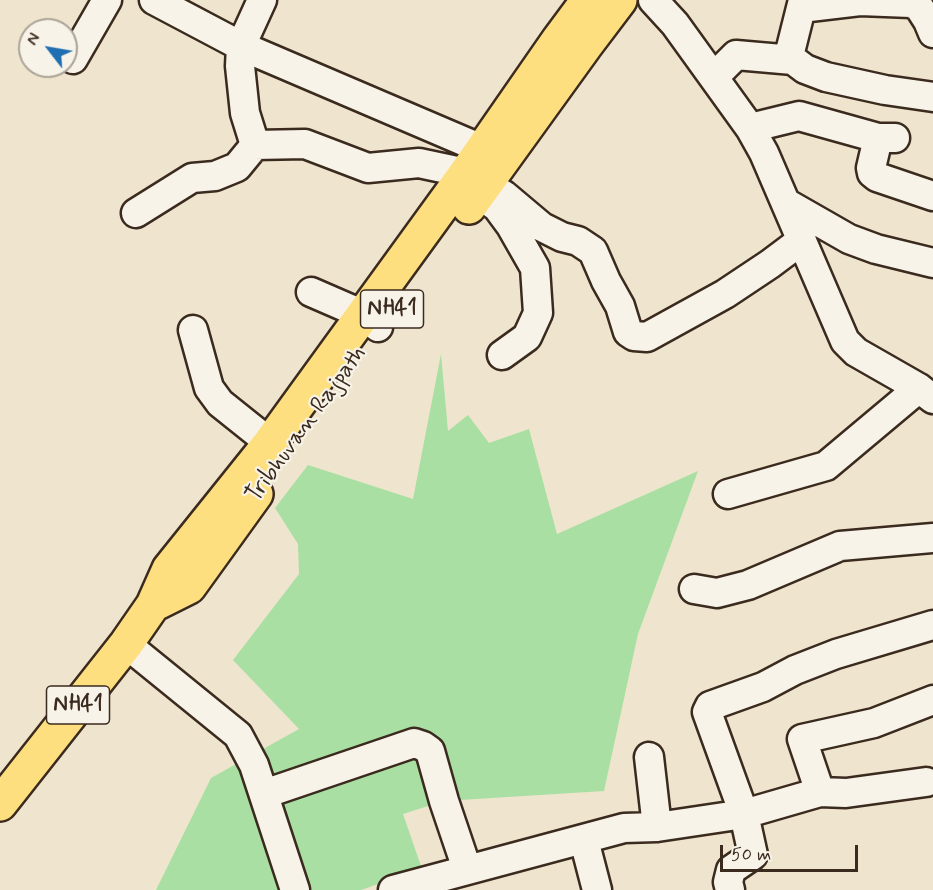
<!DOCTYPE html>
<html>
<head>
<meta charset="utf-8">
<style>
  body { margin:0 }
  #map { position:relative; width:933px; height:890px; overflow:hidden; background:#efe5ce; font-family:Mynerve,sans-serif }
  canvas { display:block }
  .north { position:absolute; left:18px; top:18px; width:60px; height:60px; box-sizing:border-box; background:#f7f3e8; border:2px solid #aca397; border-radius:50%; rotate:301deg; font-size:16px; font-weight:700; line-height:24px; text-align:center; color:#3b2a1e }
  .north::after { content:''; display:block; margin:auto; width:21px; height:27px; background:#1f6fb2; clip-path:polygon(50% 0,100% 100%,50% 72%,0 100%) }
  .scale { position:absolute; left:720px; top:845px; width:138px; height:27px; box-sizing:border-box; border:3px solid #3b2a1e; border-top:0; padding-left:8px; font-size:18px; line-height:21px; white-space:nowrap; color:#3b2a1e; -webkit-text-stroke:4px #f7f3e8; paint-order:stroke }
</style>
</head>
<body>
<div id="map">
<canvas width="933" height="890"></canvas>
<div class="north">N</div>
<div class="scale">50 m</div>
</div>
<script>
const ctx = document.querySelector('canvas').getContext('2d');
ctx.lineJoin = 'round';
function paint(path, color) {
  ctx.fillStyle = color;
  ctx.fill(path, 'evenodd');
}
function toPath(rows) {
  const path = new Path2D();
  for (const r of rows) {
    path.moveTo(r[0], r[1]);
    for (let i = 2; i < r.length; i += 2) path.lineTo(r[i], r[i + 1]);
  }
  return path;
}
function strokePath(path, color, width, dash) {
  ctx.strokeStyle = color;
  ctx.lineWidth = width;
  ctx.lineCap = dash ? 'butt' : 'round';
  ctx.setLineDash(dash || []);
  ctx.stroke(path);
}
function label(font, color, halo, rows, align = 'center') {
  ctx.font = font + ' Mynerve,sans-serif';
  ctx.lineWidth = 4.5;
  ctx.setLineDash([]);
  ctx.textBaseline = 'middle';
  ctx.strokeStyle = halo;
  ctx.fillStyle = color;
  for (const [text, x, y, turn = 0] of rows) {
    ctx.save();
    ctx.translate(x, y);
    ctx.rotate((+turn || 0) * Math.PI / 180);
    ctx.textAlign = isNaN(turn) ? turn : align;
    if (halo) ctx.strokeText(text, 0, 0);
    ctx.fillText(text, 0, 0);
    ctx.restore();
  }
}
paint(toPath([
  [441,354,448,431,468,415,489,443,529,429,557,534,698,471,638,634,604,791,444,801,403,814,422,869,361,890,156,890,211,778,299,729,233,660,299,574,298,544,275,508,308,465,413,499]
]), '#a9dfa2');
const minor = toPath([
  [154,0,241,46,482,149,500,161],
  [262,0,241,46,240,66,245,113,255,145,305,144,368,168,419,163,466,173,504,195,542,227,562,237,578,241,593,251,606,281,620,306,628,332,634,336,647,337,725,294,770,264,802,240],
  [653,0,675,24,750,128,764,153,845,341,856,352,919,388,933,399],
  [803,0,790,52,793,60,805,69,826,77,885,90,933,97],
  [801,8,860,1,911,3,919,7,928,21,933,33],
  [73,59,107,0],
  [714,77,736,55,793,60],
  [750,128,799,116,878,138,895,138],
  [878,138,871,168,872,173,877,177,933,196],
  [487,200,497,207,511,226,535,268,538,313,527,337,502,355],
  [786,203,849,239,876,249,933,263],
  [136,213,192,178,215,176,237,167,255,145],
  [311,292,364,315,378,327],
  [193,330,209,388,220,403,270,443],
  [728,494,826,466,919,388],
  [694,589,717,593,748,585,840,546,933,538],
  [126,644,238,735,254,765,295,890],
  [649,757,657,827],
  [820,792,802,739,874,723,933,700],
  [264,794,414,743,423,746,430,751,444,801,467,869],
  [584,840,597,890],
  [393,890,624,828,657,827,744,814,820,792,846,793,926,782],
  [730,890,728,882,731,870,753,855,744,814,707,712,710,706,763,687,795,670,836,654,933,625]
]);
const highway = toPath([
  [469,207,586,45,620,0],
  [153,605,189,587,256,494],
  [0,804,126,644,153,605,169,569,270,443,466,173,559,39,588,0]
]);
strokePath(minor, '#3b2a1e', 33);
strokePath(highway, '#3b2a1e', 38);
strokePath(minor, '#f7f3e8', 28);
strokePath(highway, '#fedf80', 33);
for (const [x, y, w] of [
  [392,309,63],
  [78,705,63]
]) {
  const box = new Path2D();
  box.roundRect(x - w / 2, y - 19, w, 38, 4.5);
  ctx.fillStyle = '#f7f3e8';
  ctx.fill(box);
  strokePath(box, '#3b2a1e', 1.5);
}
label('bold 22px', '#3b2a1e', null, [
  ["NH41",392,309],
  ["NH41",78,705]
]);
label('24px', '#3b2a1e', '#f7f3e8', [
  ["Tribhuvan Rajpath",307,425,-54]
]);
</script>
</body>
</html>
